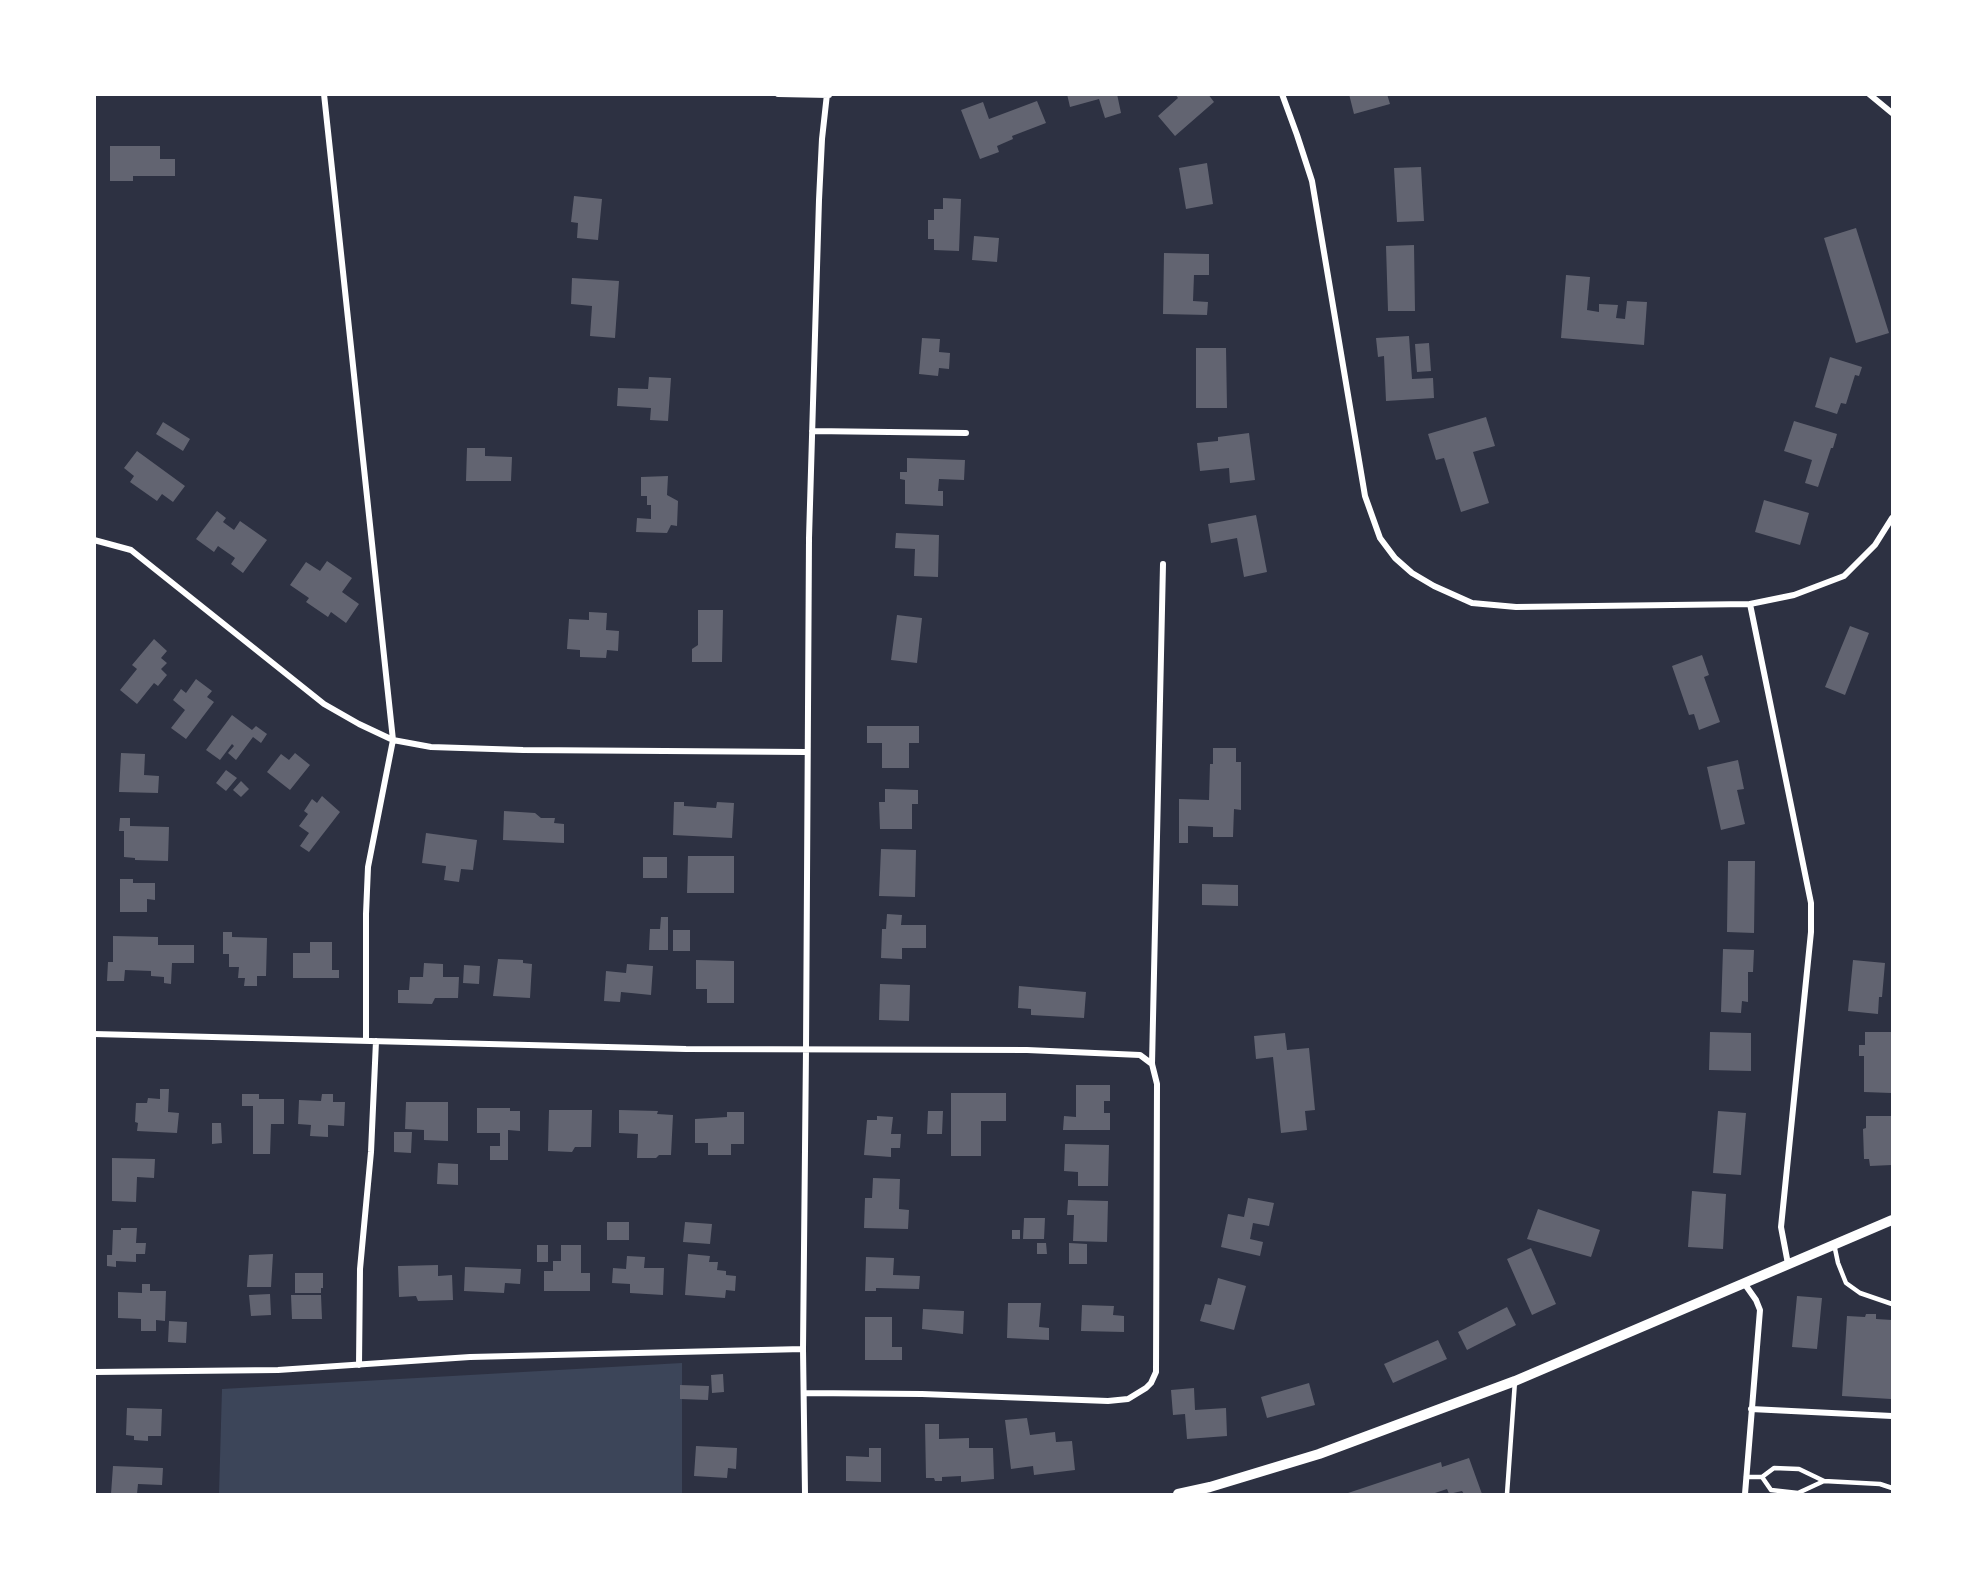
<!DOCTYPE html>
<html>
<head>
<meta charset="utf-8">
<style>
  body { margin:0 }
  #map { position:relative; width:1987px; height:1589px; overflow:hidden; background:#2d3142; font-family:"Zilla Slab",serif }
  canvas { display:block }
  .frame { position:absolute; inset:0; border:96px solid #fff; pointer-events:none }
</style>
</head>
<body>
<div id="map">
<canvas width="1987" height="1589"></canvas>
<div class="frame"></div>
</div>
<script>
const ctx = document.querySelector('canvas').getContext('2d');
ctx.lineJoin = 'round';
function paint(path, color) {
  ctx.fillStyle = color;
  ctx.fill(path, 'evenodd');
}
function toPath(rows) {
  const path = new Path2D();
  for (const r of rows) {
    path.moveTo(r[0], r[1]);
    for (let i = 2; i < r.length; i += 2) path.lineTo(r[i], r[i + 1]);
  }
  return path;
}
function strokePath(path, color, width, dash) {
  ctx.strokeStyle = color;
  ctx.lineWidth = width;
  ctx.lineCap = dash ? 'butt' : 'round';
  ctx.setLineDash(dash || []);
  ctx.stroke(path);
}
paint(toPath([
  [682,1363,682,1494,219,1494,222,1389]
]), '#3c4559');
paint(toPath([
  [1067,94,1117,94,1121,113,1105,118,1099,99,1070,107],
  [1175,94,1208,94,1214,102,1175,136,1158,116,1178,98],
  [1349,94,1387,94,1390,104,1354,114],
  [1037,101,1046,123,1012,136,1013,139,997,146,999,152,980,159,961,110,983,102,989,119],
  [110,146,160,146,160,159,175,159,175,176,133,176,133,181,110,181],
  [1207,163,1213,204,1186,209,1179,168],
  [1421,167,1424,221,1397,222,1394,168],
  [574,196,602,199,598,240,577,238,578,223,571,222],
  [943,198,961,199,959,251,934,250,934,239,928,239,928,220,934,220,934,209,943,209],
  [1856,228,1889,333,1856,343,1824,238],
  [974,236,999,238,997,262,972,260],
  [1414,245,1415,311,1388,311,1386,246],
  [1164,253,1209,254,1209,275,1194,275,1193,301,1208,302,1207,315,1163,314],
  [1566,275,1590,277,1587,310,1599,312,1599,304,1618,305,1616,318,1625,319,1627,301,1647,302,1644,345,1561,338],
  [572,278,619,281,615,338,590,336,592,306,571,304],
  [1409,336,1412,379,1433,378,1434,398,1386,401,1384,356,1378,357,1376,338],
  [922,338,940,339,939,352,950,353,949,369,939,368,938,376,919,374],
  [1429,343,1431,371,1417,372,1415,344],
  [1196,348,1226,348,1227,408,1196,408],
  [1830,357,1862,367,1859,376,1855,375,1846,404,1841,403,1837,414,1815,407],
  [649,377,671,378,668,421,650,420,651,408,617,406,618,388,648,389],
  [1486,417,1495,446,1473,452,1489,503,1461,512,1444,458,1436,460,1428,434],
  [1794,421,1837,434,1833,448,1831,448,1818,487,1805,483,1812,460,1784,451],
  [163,422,190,439,183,451,156,434],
  [1249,433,1255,480,1230,483,1229,468,1200,471,1197,443,1218,441,1218,437],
  [467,448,485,448,485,456,512,457,511,481,466,481],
  [137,451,185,486,173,502,162,494,157,501,130,482,134,476,124,468],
  [907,458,965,460,964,480,939,479,938,491,943,491,943,506,905,504,905,480,900,479,900,472,907,472],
  [668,476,667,495,678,501,677,526,671,525,667,533,636,532,637,518,651,519,651,505,647,505,647,496,641,496,641,477],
  [1764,500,1809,513,1800,545,1755,532],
  [217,511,226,518,223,522,234,530,240,521,267,540,243,573,231,564,235,558,218,546,214,552,196,539],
  [1256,515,1267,572,1244,577,1237,538,1211,543,1208,524],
  [896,533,939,535,938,577,914,576,915,549,895,548],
  [327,561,352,578,342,592,359,604,346,623,331,612,328,617,306,602,309,598,290,585,306,562,320,571],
  [698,610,723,610,722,662,692,662,692,649,698,645],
  [589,612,607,613,606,630,619,631,618,651,607,650,606,658,580,657,580,650,567,649,569,619,589,620],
  [897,615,922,618,917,663,891,660],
  [1850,626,1869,633,1845,695,1825,687],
  [154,639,167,651,161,658,167,663,161,669,167,675,158,686,154,683,137,704,120,690,137,669,132,665],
  [1702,655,1709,675,1704,677,1720,722,1699,730,1694,714,1689,715,1672,666],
  [196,679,212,691,207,697,214,702,186,739,171,728,185,710,173,700,181,689,186,693],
  [232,715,252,730,256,726,267,734,261,743,253,737,236,760,228,753,234,746,232,744,220,760,206,750],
  [867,726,919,726,919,743,909,743,909,768,882,768,882,743,867,743],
  [1213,748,1236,748,1236,762,1241,762,1241,810,1234,809,1233,837,1213,837,1213,827,1188,826,1188,843,1179,843,1179,799,1209,800,1210,764,1213,764],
  [121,753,145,754,144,775,159,776,158,793,119,792],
  [295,753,310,765,290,790,267,772,281,754,289,760],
  [1738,760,1744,789,1737,790,1745,824,1721,830,1707,767],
  [226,770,237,778,226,791,216,783],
  [241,781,249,789,241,797,233,790],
  [885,789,918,790,918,804,912,804,912,829,880,829,879,802,885,802],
  [322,796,340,812,309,852,300,846,309,833,299,826,308,814,304,811,312,799,317,803],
  [674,802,684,802,684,806,716,808,717,802,734,803,732,838,673,835],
  [504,811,535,813,541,818,555,818,554,823,564,824,564,843,503,840],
  [120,818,130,818,130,826,169,827,168,861,135,860,135,858,124,857,124,831,119,831],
  [426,833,477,840,473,870,461,869,459,882,444,880,446,866,422,863],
  [881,849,916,850,915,897,879,896],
  [688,856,734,856,734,893,687,893],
  [643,857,667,857,667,878,643,878],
  [1728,861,1755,861,1754,933,1727,932],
  [120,879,133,879,133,883,155,883,155,900,147,899,147,912,120,912],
  [1202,884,1238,885,1238,906,1202,905],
  [887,914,902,915,901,925,926,925,926,948,902,948,902,959,881,958,882,929,886,929],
  [661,917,668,917,668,950,649,950,650,929,660,929],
  [673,930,690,930,690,951,673,951],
  [223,932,232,932,232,937,267,938,266,976,257,976,257,986,244,986,245,978,238,978,239,967,229,967,229,954,223,954],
  [113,936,158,937,158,945,194,945,194,963,172,963,171,984,164,983,164,977,151,976,151,971,125,970,124,981,107,981,108,962,113,962],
  [310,942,332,942,332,970,339,970,339,978,293,978,293,953,310,953],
  [1723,949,1754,950,1753,972,1748,972,1748,1002,1742,1001,1741,1013,1721,1012],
  [498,959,523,960,523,963,532,964,530,998,493,996],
  [696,960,734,961,734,1003,707,1003,707,989,696,989],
  [1853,960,1885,963,1882,997,1879,997,1878,1014,1848,1011],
  [424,963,443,964,443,977,459,977,458,998,435,998,432,1004,398,1003,398,990,409,990,410,977,423,977],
  [627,964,653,966,651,995,621,992,620,1002,604,1001,606,971,626,973],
  [464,965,480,966,479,984,463,983],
  [880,984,910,985,909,1021,879,1020],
  [1019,986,1086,992,1084,1018,1031,1015,1031,1009,1018,1008],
  [1710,1032,1751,1033,1751,1071,1709,1070],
  [1865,1032,1892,1032,1891,1093,1864,1092,1864,1056,1859,1056,1859,1045,1865,1045],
  [1285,1033,1287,1050,1309,1048,1315,1110,1305,1111,1307,1130,1281,1133,1273,1057,1256,1059,1254,1036],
  [1076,1085,1110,1085,1110,1101,1104,1101,1104,1113,1110,1113,1110,1130,1063,1130,1064,1116,1076,1117],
  [160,1089,169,1089,168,1112,179,1113,177,1133,137,1131,138,1123,135,1122,136,1103,147,1103,148,1098,160,1099],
  [951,1093,1006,1093,1006,1121,981,1121,981,1156,951,1156],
  [242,1094,259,1094,259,1099,284,1099,284,1124,271,1124,270,1154,253,1154,253,1106,242,1106],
  [322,1094,333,1094,333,1102,345,1102,344,1126,328,1125,328,1137,310,1136,311,1125,298,1124,299,1100,321,1101],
  [406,1102,448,1102,448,1141,424,1140,424,1130,405,1129],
  [477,1108,510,1108,510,1111,520,1111,520,1131,508,1130,508,1160,490,1160,490,1146,500,1146,500,1133,477,1133],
  [549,1110,592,1110,591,1147,575,1147,572,1152,548,1151],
  [619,1110,658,1111,657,1114,673,1115,671,1155,659,1155,656,1158,637,1158,638,1134,619,1133],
  [928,1111,943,1111,942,1134,927,1134],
  [1718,1111,1746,1113,1741,1175,1713,1173],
  [727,1112,744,1112,744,1144,731,1144,731,1155,708,1155,708,1143,695,1143,695,1119,727,1117],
  [877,1116,893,1117,891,1134,901,1134,900,1148,891,1148,891,1157,864,1155,867,1120,877,1120],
  [1866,1116,1892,1116,1892,1165,1870,1166,1869,1159,1864,1159,1863,1129,1866,1128],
  [212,1123,221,1123,222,1143,212,1144],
  [394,1132,412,1132,411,1153,394,1152],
  [1065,1144,1109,1145,1108,1186,1078,1186,1078,1172,1064,1171],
  [112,1158,155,1159,154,1178,137,1177,136,1202,112,1201],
  [438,1163,458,1164,458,1185,437,1184],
  [873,1178,900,1179,899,1209,909,1210,908,1229,864,1228,865,1198,872,1198],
  [1692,1191,1726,1194,1723,1249,1688,1247],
  [1248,1198,1274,1203,1269,1226,1253,1223,1250,1239,1263,1242,1260,1256,1221,1247,1228,1214,1244,1217],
  [1068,1200,1108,1201,1107,1242,1073,1241,1074,1215,1067,1215],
  [1538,1209,1600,1230,1591,1257,1527,1239],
  [1024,1218,1045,1218,1044,1239,1023,1239],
  [607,1222,629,1222,629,1240,607,1240],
  [685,1222,712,1224,710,1244,683,1242],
  [121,1228,137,1228,136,1243,146,1243,145,1254,136,1254,136,1262,116,1261,116,1267,107,1266,107,1255,112,1255,113,1230,121,1230],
  [1012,1230,1020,1230,1020,1239,1012,1239],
  [1037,1243,1046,1243,1047,1254,1037,1254],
  [1069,1243,1087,1244,1087,1264,1069,1264],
  [537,1245,548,1245,548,1262,537,1262],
  [561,1245,581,1245,581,1273,590,1273,590,1291,544,1291,544,1271,553,1271,553,1261,561,1261],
  [1531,1248,1556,1304,1532,1315,1507,1259],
  [273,1254,271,1287,247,1287,249,1255],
  [688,1254,710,1256,709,1262,718,1262,717,1270,726,1271,726,1275,736,1276,735,1291,726,1290,725,1298,685,1295],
  [627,1256,645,1257,644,1268,664,1268,663,1295,630,1293,630,1284,612,1283,613,1268,626,1269],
  [866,1257,894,1258,893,1275,920,1276,919,1289,876,1288,876,1291,865,1291],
  [438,1265,438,1276,452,1275,453,1300,418,1301,416,1296,399,1297,398,1266],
  [465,1267,521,1269,520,1284,505,1283,504,1293,464,1291],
  [295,1273,323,1273,323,1288,321,1288,321,1293,295,1293],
  [1218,1278,1246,1286,1234,1330,1200,1321,1205,1304,1211,1305],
  [142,1284,150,1284,150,1291,166,1291,165,1321,156,1320,156,1331,141,1331,141,1319,118,1318,118,1292,142,1293],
  [270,1294,271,1315,251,1316,249,1295],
  [291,1295,321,1295,322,1319,292,1319],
  [1797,1296,1822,1298,1817,1349,1792,1347],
  [1008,1303,1041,1303,1039,1327,1049,1328,1049,1340,1007,1338],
  [1082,1305,1114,1306,1113,1315,1124,1316,1124,1332,1081,1331],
  [1507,1307,1516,1325,1467,1350,1458,1332],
  [923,1309,964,1311,963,1334,922,1329],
  [1866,1314,1876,1314,1876,1319,1892,1320,1891,1399,1842,1396,1847,1316,1865,1317],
  [865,1317,892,1317,892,1347,902,1347,902,1360,865,1360],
  [169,1321,187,1322,186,1343,168,1342],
  [1438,1340,1447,1359,1393,1383,1384,1364],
  [723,1374,724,1392,712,1393,711,1375],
  [1309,1383,1315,1405,1267,1418,1261,1397],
  [680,1385,709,1386,708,1400,680,1399],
  [1194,1388,1195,1410,1226,1408,1227,1436,1187,1439,1185,1414,1173,1415,1171,1390],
  [127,1408,162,1409,161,1436,148,1436,148,1441,134,1440,134,1436,126,1435],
  [1027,1418,1030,1435,1055,1432,1056,1442,1072,1441,1075,1470,1034,1475,1033,1466,1011,1469,1005,1420],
  [925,1424,939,1424,939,1439,969,1438,969,1448,993,1448,994,1479,961,1482,961,1476,942,1477,942,1481,935,1481,934,1478,926,1478],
  [696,1446,737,1448,736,1469,728,1468,727,1478,694,1476],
  [869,1448,881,1448,881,1482,846,1481,846,1456,869,1457],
  [1469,1458,1482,1494,1464,1494,1462,1491,1449,1494,1447,1489,1432,1494,1345,1494,1441,1462,1442,1467],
  [113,1466,163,1468,162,1485,138,1484,137,1494,111,1494]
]), '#626471');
strokePath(toPath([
  [1834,1244,1838,1263,1846,1283,1860,1293,1892,1304],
  [1746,1477,1762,1477,1774,1468,1799,1469,1824,1481,1880,1484,1892,1488],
  [1762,1477,1771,1490,1798,1493,1824,1481],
  [1507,1494,1515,1381]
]), '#fff', 4.5);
strokePath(toPath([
  [324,94,393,740,368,867,366,914,366,1041],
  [778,94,829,95],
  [1282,94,1297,135,1312,181,1365,496,1380,538,1395,558,1412,573,1434,586,1472,603,1516,607,1750,604,1794,595,1844,576,1875,545,1892,518],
  [1869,94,1892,113],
  [812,431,966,433],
  [94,540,131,550,324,704,359,724,393,740,431,747,523,750,806,752],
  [1750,604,1811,903,1811,932,1781,1227,1788,1264],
  [94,1034,686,1049,1027,1050,1140,1055,1152,1064],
  [1744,1283,1756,1300,1760,1310,1745,1494],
  [359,1365,360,1269,371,1152,376,1041],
  [94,1372,278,1370,470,1357,803,1349],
  [804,1393,922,1394,1108,1401,1128,1399,1146,1388,1151,1383,1156,1372,1157,1084,1152,1064,1163,564],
  [1751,1409,1892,1416],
  [805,1494,803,1349,806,1050,809,538,819,200,822,139,827,94]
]), '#fff', 6);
strokePath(toPath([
  [1178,1494,1210,1487,1319,1454,1515,1381,1892,1220]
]), '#fff', 10);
</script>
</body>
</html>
